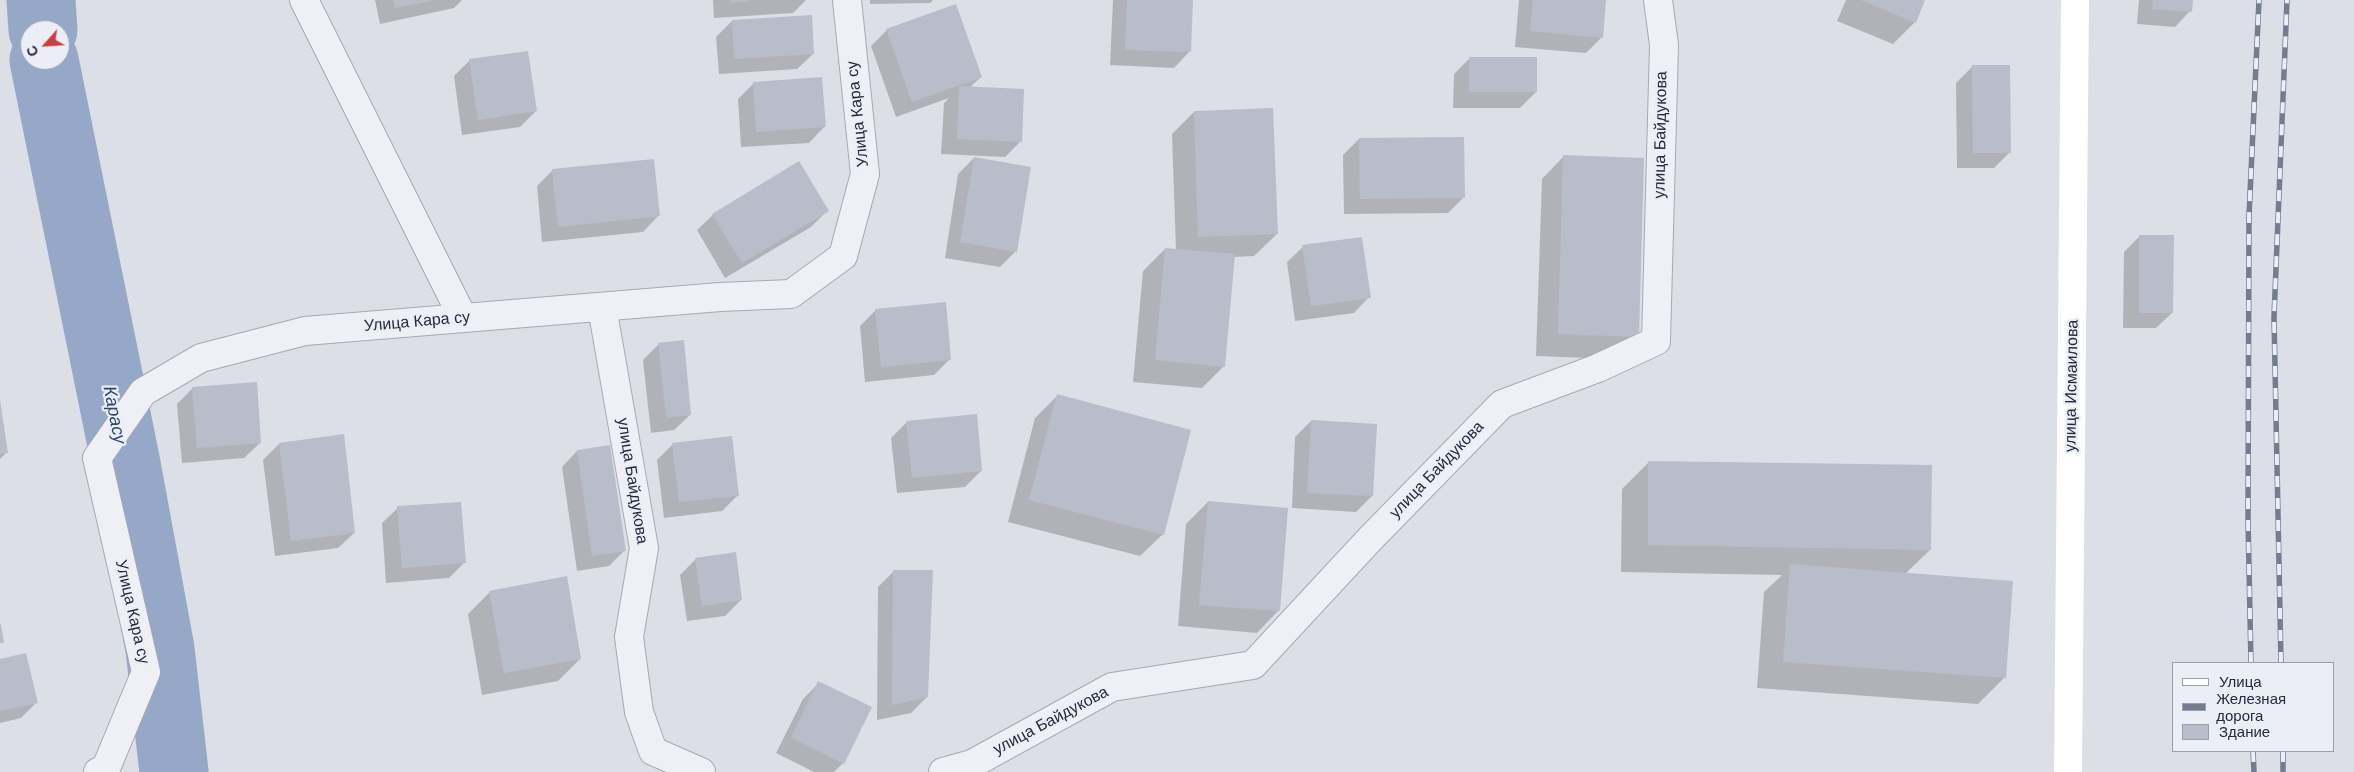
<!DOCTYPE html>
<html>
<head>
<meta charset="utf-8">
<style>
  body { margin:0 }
  #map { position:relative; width:2354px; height:772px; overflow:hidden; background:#dcdfe6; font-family:Helvetica,sans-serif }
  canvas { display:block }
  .legend { position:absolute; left:2172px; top:662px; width:162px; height:90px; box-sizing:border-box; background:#ebeef4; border:1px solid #9ca0ab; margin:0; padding:6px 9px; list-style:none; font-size:15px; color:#252b3d }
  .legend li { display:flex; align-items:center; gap:10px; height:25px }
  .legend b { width:25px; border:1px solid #9ca0ab }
  .north { position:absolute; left:20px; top:20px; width:50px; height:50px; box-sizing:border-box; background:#ebeef4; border:1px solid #9ca0ab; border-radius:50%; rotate:244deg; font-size:14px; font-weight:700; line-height:20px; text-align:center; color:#252b3d }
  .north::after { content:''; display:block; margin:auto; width:18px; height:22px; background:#cf3d40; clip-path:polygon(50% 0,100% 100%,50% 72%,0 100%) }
</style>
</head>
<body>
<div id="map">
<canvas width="2354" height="772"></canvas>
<ul class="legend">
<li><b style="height:6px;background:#fff"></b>Улица</li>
<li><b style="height:6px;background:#757c90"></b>Железная дорога</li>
<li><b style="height:14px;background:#b9bdc9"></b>Здание</li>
</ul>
<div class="north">С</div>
</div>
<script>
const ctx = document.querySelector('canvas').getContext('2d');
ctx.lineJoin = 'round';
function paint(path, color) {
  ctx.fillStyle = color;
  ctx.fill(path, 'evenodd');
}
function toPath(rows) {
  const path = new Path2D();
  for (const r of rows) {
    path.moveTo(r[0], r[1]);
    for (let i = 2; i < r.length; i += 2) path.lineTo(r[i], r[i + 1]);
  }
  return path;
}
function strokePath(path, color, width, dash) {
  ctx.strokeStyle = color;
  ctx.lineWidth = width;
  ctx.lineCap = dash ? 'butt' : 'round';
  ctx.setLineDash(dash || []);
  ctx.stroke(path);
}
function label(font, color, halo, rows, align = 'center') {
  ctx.font = font + ' Helvetica,sans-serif';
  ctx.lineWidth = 4.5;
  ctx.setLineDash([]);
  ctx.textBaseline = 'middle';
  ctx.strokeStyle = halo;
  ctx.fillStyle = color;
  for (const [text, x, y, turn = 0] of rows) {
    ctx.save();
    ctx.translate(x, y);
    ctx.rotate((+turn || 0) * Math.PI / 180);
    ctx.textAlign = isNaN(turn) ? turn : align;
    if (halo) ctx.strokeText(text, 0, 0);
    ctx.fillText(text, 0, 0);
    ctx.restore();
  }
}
paint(toPath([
  [375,0,462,0,454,8,380,24],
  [713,0,806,0,793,13,714,18],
  [870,0,933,0,930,3,870,4],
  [1113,0,1192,0,1189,52,1174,68,1110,65],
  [1519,0,1605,0,1602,37,1586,53,1515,47],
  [1846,0,1924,0,1915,22,1893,44,1837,21],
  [2139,0,2191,0,2190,11,2175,27,2137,24],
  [732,21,813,54,797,69,719,74,716,37],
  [887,30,981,77,969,88,1021,141,1005,157,941,154,944,103,949,98,896,117,871,46],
  [1470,58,1536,92,1520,108,1453,108,1454,74],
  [470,60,536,111,520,127,462,135,454,76],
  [1972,67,2010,152,1994,168,1957,168,1956,83],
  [754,83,824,127,809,143,741,147,738,99],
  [1194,112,1277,234,1254,256,1233,257,1224,366,1202,388,1133,382,1143,271,1165,249,1176,250,1172,134],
  [1359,139,1464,197,1448,213,1344,214,1343,155],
  [1564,156,1638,336,1615,359,1536,356,1542,179],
  [974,158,1016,251,1000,267,945,258,958,174],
  [553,170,658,216,643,232,542,242,537,186],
  [827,211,811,227,725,278,697,230,713,215],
  [2140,236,2172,313,2156,328,2123,328,2124,252],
  [1303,247,1369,297,1354,313,1295,321,1287,262],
  [876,310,950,359,934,375,865,382,860,326],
  [659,344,690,415,674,430,651,433,643,360],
  [193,388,260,443,244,458,182,463,177,404],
  [1057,396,1163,534,1140,556,1008,522,1035,418],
  [0,401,7,452,0,459],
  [1311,421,1372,496,1356,512,1292,508,1295,437],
  [907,422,981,471,965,487,897,493,891,438],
  [279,444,354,533,338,548,275,556,263,460],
  [673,444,738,495,722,511,664,518,657,460],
  [577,451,625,550,609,566,577,571,562,467],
  [1649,462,1930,550,1905,574,2005,677,1978,704,1757,688,1764,592,1782,575,1621,572,1622,489],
  [1208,502,1279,610,1257,633,1178,626,1186,524],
  [398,508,465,562,449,578,386,583,382,523],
  [696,559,741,600,725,616,687,621,680,575],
  [894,571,927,697,911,713,877,720,878,587],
  [490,592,580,659,558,681,482,695,468,614],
  [0,660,37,702,21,718,0,723],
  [819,683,843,763,834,772,814,772,776,753,803,699]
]), '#0003');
strokePath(toPath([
  [41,0,43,30],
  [44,60,126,464,160,649,174,772]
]), '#96a8c8', 69);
paint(toPath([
  [393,0,431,0,431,1,395,8],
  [730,0,750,0,750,1,730,3],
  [1127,0,1193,0,1191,52,1125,50],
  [1533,0,1606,0,1603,38,1530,31],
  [1861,0,1925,0,1916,23],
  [2153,0,2193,0,2192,12,2152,9],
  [956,4,982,77,912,102,886,29],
  [812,15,814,54,734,59,732,20],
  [528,51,537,111,478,120,469,59],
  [1469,57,1537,57,1537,92,1469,92],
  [1972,65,2010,65,2011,153,1973,153],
  [822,77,826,127,756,132,753,82],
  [959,86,1024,89,1022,142,957,139],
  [1273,108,1278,234,1198,237,1194,111],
  [1464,137,1465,198,1360,199,1359,138],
  [1563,155,1644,158,1639,337,1558,334],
  [974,157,1031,167,1017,252,960,242],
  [654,159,660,216,558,227,552,169],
  [799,161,829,211,742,263,712,214],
  [2139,235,2174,235,2173,313,2139,313],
  [1362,237,1371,298,1311,306,1302,245],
  [1165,248,1235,254,1225,367,1155,360],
  [946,302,951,360,881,367,875,309],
  [684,340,691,415,666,418,658,343],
  [257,382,261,443,197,448,192,387],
  [1057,394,1191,430,1164,535,1029,500],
  [0,400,8,453,0,454],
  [977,414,982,471,912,478,906,421],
  [1311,420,1377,424,1373,496,1307,493],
  [344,434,355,533,291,541,279,443],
  [732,436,739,496,679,502,672,443],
  [610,445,626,551,592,556,577,450],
  [1648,461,1932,465,1931,550,1648,545],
  [1208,501,1288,508,1280,611,1199,605],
  [461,502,466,563,402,568,397,506],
  [736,552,742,600,702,606,695,558],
  [1790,564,2013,581,2006,678,1783,662],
  [893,570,933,570,928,697,892,705],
  [567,576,581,659,504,673,489,591],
  [1,624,4,643,0,643,0,625],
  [26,653,38,703,0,711,0,659],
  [818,681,872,707,844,764,791,737]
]), '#b9bdc9');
const street = toPath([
  [304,0,463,318],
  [602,307,644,548,629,637,639,712,653,751,701,772],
  [98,772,106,768,146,672,97,458,143,392,201,358,305,331,720,297,791,294,843,256,865,174,847,0],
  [943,772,972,764,1112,687,1253,665,1370,539,1502,404,1598,368,1656,341,1664,45,1658,0]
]);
strokePath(street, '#a5a9b3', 30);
strokePath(street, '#eef0f5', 28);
strokePath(toPath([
  [2068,772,2075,0]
]), '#fff', 28);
const rail = toPath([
  [2251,663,2248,520,2249,216,2259,0],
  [2281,663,2274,317,2287,0],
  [2253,751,2254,772],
  [2283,751,2283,772]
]);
strokePath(rail, '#757c90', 5.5);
strokePath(rail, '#ebeef4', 4, [11]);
label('16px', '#252b3d', '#ebeef4', [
  ["Улица Кара су",858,114,-96],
  ["улица Байдукова",1661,135,-89],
  ["Улица Кара су",417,322,-5],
  ["улица Исмаилова",2072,386,-89],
  ["улица Байдукова",1437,470,-46],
  ["улица Байдукова",632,481,81],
  ["Улица Кара су",132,612,77],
  ["улица Байдукова",1051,721,-28]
]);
label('italic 18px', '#2f4471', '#ebeef4', [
  ["Карасу",114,415,79]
]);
</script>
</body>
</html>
